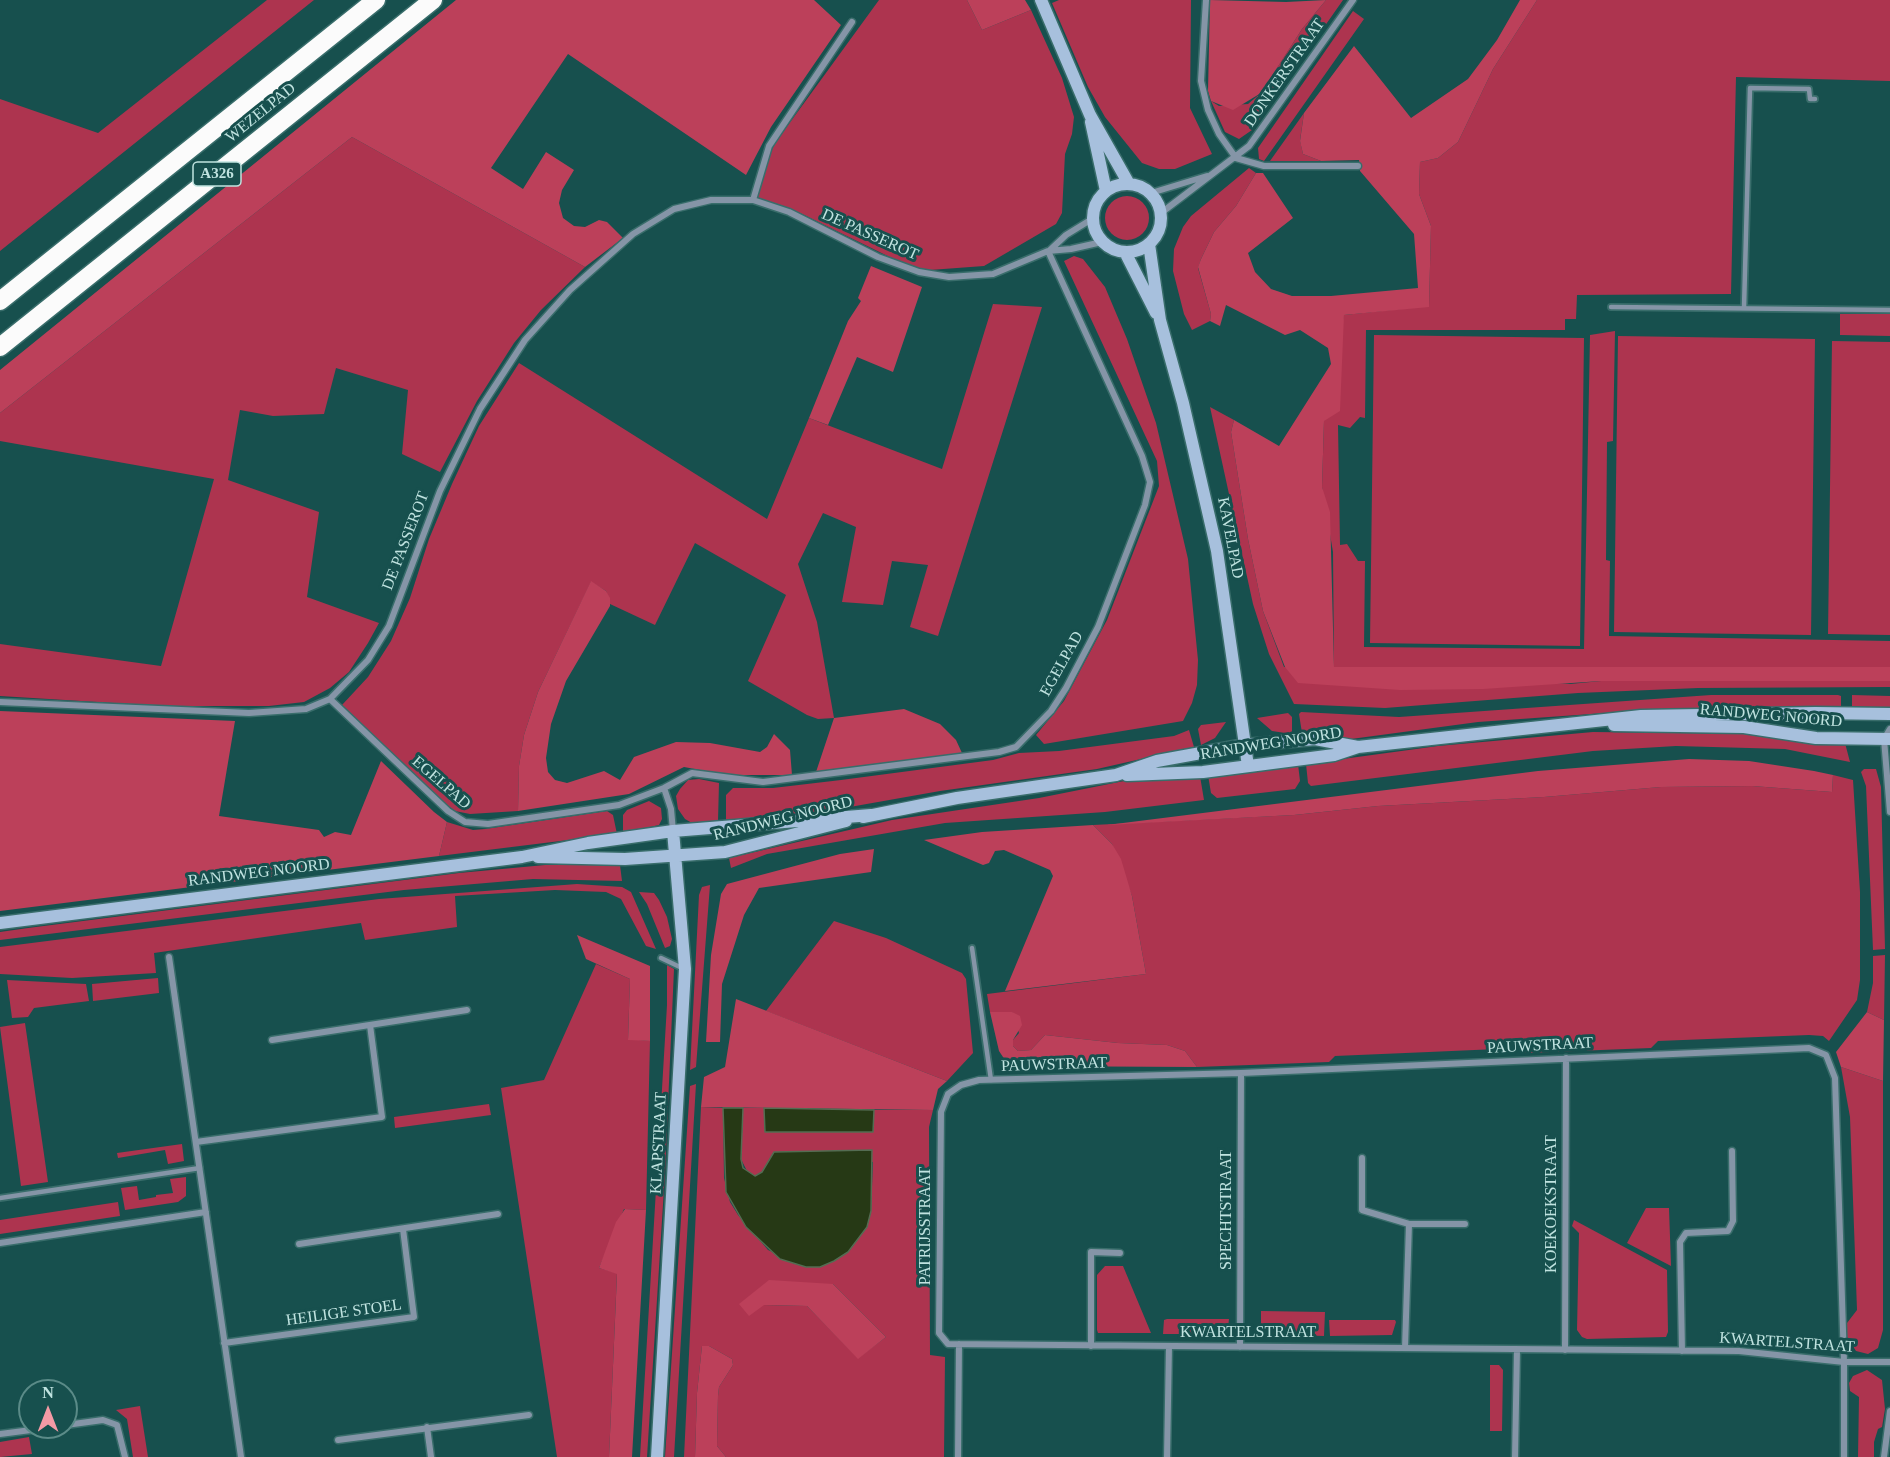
<!DOCTYPE html>
<html>
<head>
<meta charset="utf-8">
<style>
  body { margin:0 }
  #map { position:relative; width:1890px; height:1457px; overflow:hidden; background:#17504e; font-family:Georgia,serif }
  canvas { display:block }
  .north { position:absolute; left:18px; top:1379px; width:60px; height:60px; box-sizing:border-box; background:#17504e; border:2px solid #5b8b88; border-radius:50%; rotate:0deg; font-size:16px; font-weight:700; line-height:24px; text-align:center; color:#c0e3e0 }
  .north::after { content:''; display:block; margin:auto; width:21px; height:27px; background:#f49aa5; clip-path:polygon(50% 0,100% 100%,50% 72%,0 100%) }
</style>
</head>
<body>
<div id="map">
<canvas width="1890" height="1457"></canvas>
<div class="north">N</div>
</div>
<script>
const ctx = document.querySelector('canvas').getContext('2d');
ctx.lineJoin = 'round';
function paint(path, color) {
  ctx.fillStyle = color;
  ctx.fill(path, 'evenodd');
}
function toPath(rows) {
  const path = new Path2D();
  for (const r of rows) {
    if (r.length === 3) {
      path.moveTo(r[0] + r[2], r[1]);
      path.arc(r[0], r[1], r[2], 0, 2 * Math.PI);
      continue;
    }
    path.moveTo(r[0], r[1]);
    for (let i = 2; i < r.length; i += 2) path.lineTo(r[i], r[i + 1]);
  }
  return path;
}
function strokePath(path, color, width, dash) {
  ctx.strokeStyle = color;
  ctx.lineWidth = width;
  ctx.lineCap = dash ? 'butt' : 'round';
  ctx.setLineDash(dash || []);
  ctx.stroke(path);
}
function label(font, color, halo, rows, align = 'center') {
  ctx.font = font + ' Georgia,serif';
  ctx.lineWidth = 6;
  ctx.setLineDash([]);
  ctx.textBaseline = 'middle';
  ctx.strokeStyle = halo;
  ctx.fillStyle = color;
  for (const [text, x, y, turn = 0] of rows) {
    ctx.save();
    ctx.translate(x, y);
    ctx.rotate((+turn || 0) * Math.PI / 180);
    ctx.textAlign = isNaN(turn) ? turn : align;
    if (halo) ctx.strokeText(text, 0, 0);
    ctx.fillText(text, 0, 0);
    ctx.restore();
  }
}
paint(toPath([
  [267,0,314,0,0,251,0,99,98,133],
  [879,0,967,0,982,30,1031,10,1062,78,1074,117,1072,134,1065,154,1062,213,1056,224,984,266,930,270,910,267,800,213,750,198,775,143],
  [1059,0,1191,0,1190,108,1212,154,1175,169,1159,169,1142,163,1105,117,1088,87,1052,3],
  [1326,0,1343,0,1252,130,1239,139,1225,132,1211,101,1219,106,1248,104,1261,93,1302,29],
  [1537,0,1890,0,1890,81,1736,77,1731,294,1577,295,1576,319,1565,319,1565,330,1366,330,1365,418,1360,417,1350,428,1338,425,1340,545,1347,544,1358,561,1365,561,1364,647,1584,649,1590,335,1615,331,1613,441,1607,442,1606,560,1610,561,1609,636,1890,641,1890,667,1334,667,1333,552,1322,487,1324,421,1344,315,1429,306,1431,226,1419,194,1420,162,1438,158,1458,142,1493,69],
  [1353,11,1364,19,1264,161,1259,159,1258,148],
  [1304,113,1300,140,1303,154,1321,161,1270,161],
  [352,137,585,267,541,310,514,343,477,401,440,472,402,454,408,390,336,368,324,414,273,416,240,410,228,480,319,512,307,597,379,623,368,643,349,672,330,688,304,702,269,706,162,706,0,696,0,644,161,666,214,479,0,441,0,413],
  [1249,168,1256,173,1236,206,1214,232,1201,259,1198,268,1211,314,1210,321,1192,330,1184,314,1173,271,1174,249,1183,227,1191,216],
  [1127,218,22],
  [1074,256,1083,259,1105,287,1127,339,1156,423,1188,559,1198,660,1197,685,1192,703,1183,721,1044,744,1036,735,1064,701,1107,620,1159,486,1157,461,1064,261],
  [993,304,1042,307,938,636,910,627,928,565,892,561,883,605,842,602,856,527,823,513,798,564,817,622,834,718,818,719,807,715,748,681,786,595,695,543,655,625,610,604,606,591,591,582,538,692,524,735,519,766,518,811,470,814,455,811,443,802,342,705,368,677,391,641,410,598,429,539,452,484,479,426,519,363,767,519,809,418,942,469],
  [1840,314,1890,314,1890,336,1840,335],
  [1374,335,1584,338,1580,646,1370,643],
  [1618,336,1815,339,1811,635,1614,632],
  [1832,341,1890,342,1890,635,1828,634],
  [1210,407,1234,420,1231,432,1248,539,1263,611,1284,667,1570,684,1601,681,1791,680,1890,681,1890,687,1698,688,1578,693,1385,708,1294,704,1269,654,1253,604],
  [1711,695,1838,695,1841,696,1841,707,1648,710,1478,722,1351,739,1302,733,1299,714,1301,712,1399,717],
  [1852,695,1890,696,1890,709,1852,708],
  [1288,713,1292,717,1292,734,1272,731,1257,718],
  [1226,722,1215,738,1201,745,1198,729,1201,725],
  [1189,730,1194,747,1097,769,940,791,816,813,726,820,726,795,733,788,773,788,841,780,993,760,1019,753,1059,751,1174,736],
  [1593,732,1758,734,1845,743,1850,762,1785,749,1676,746,1593,751,1311,786,1308,783,1306,764,1438,746],
  [1298,764,1300,781,1295,789,1217,798,1211,793,1208,775],
  [1864,769,1876,769,1881,787,1885,949,1873,950,1866,786,1861,772],
  [1833,775,1853,780,1860,892,1860,980,1857,1000,1829,1041,1823,1036,1809,1035,1658,1041,1651,1048,1526,1053,1520,1048,1429,1052,1335,1056,1329,1062,1197,1067,1185,1051,1167,1045,1118,1043,1045,1035,1031,1050,1018,1051,1013,1046,1013,1040,1019,1033,1012,1012,990,1012,987,994,1146,974,1132,896,1112,844,1093,825,1294,815,1378,806,1544,797,1661,787,1752,786,1832,792],
  [1200,776,1204,800,1105,812,945,823,767,854,731,868,729,858,892,820,1039,798,1134,779,1167,780],
  [699,779,719,783,718,821,692,823,685,819,678,809,676,796,680,789,688,780],
  [649,801,661,808,662,819,659,825,623,833,623,815,627,810],
  [607,811,613,815,617,834,439,856,447,822,473,830,485,829],
  [545,865,620,865,622,881,533,879,404,890,0,940,0,932,28,928,459,873],
  [577,884,622,887,631,892,656,949,646,946,621,899,606,892,555,890,455,896,457,927,365,940,361,923,154,953,156,973,72,978,0,974,0,947,379,899],
  [710,885,696,1067,690,1070,699,895,702,887],
  [639,892,654,893,659,900,667,917,672,939,670,946,665,948,647,904],
  [834,921,886,938,962,973,966,979,973,1053,947,1081,766,1011],
  [1885,955,1884,1020,1867,1012,1873,983,1873,956],
  [596,964,630,979,628,1039,650,1041,646,1210,624,1209,599,1268,617,1273,609,1457,557,1457,501,1088,544,1080],
  [667,965,674,969,665,1173,647,1457,640,1457,667,1005],
  [158,978,159,993,93,1001,92,984],
  [7,980,86,984,89,1001,34,1008,28,1017,12,1018],
  [25,1023,48,1182,21,1186,0,1027],
  [1841,1067,1883,1081,1883,1330,1878,1348,1868,1354,1856,1351,1847,1337,1847,1323,1857,1310,1850,1117],
  [696,1084,674,1457,665,1457,690,1086],
  [489,1104,491,1115,395,1128,394,1117],
  [701,1107,723,1108,724,1178,730,1202,738,1215,768,1250,806,1267,848,1252,867,1227,871,1211,873,1162,774,1152,762,1172,755,1176,748,1173,741,1159,743,1108,764,1108,765,1131,873,1132,874,1110,933,1110,929,1127,930,1355,945,1357,944,1457,726,1457,717,1446,718,1396,719,1387,733,1365,732,1359,709,1346,702,1346,697,1393,695,1457,684,1457],
  [833,1284,886,1337,858,1358,807,1306,764,1305],
  [182,1144,184,1161,168,1164,165,1150,118,1158,117,1153],
  [186,1177,186,1196,178,1202,125,1210,121,1188,137,1186,139,1200,156,1197,156,1195,173,1193,170,1179],
  [118,1202,120,1216,0,1234,0,1220],
  [1646,1208,1669,1208,1671,1266,1627,1243],
  [1574,1220,1667,1270,1668,1332,1666,1337,1587,1339,1582,1337,1577,1330,1579,1233,1572,1226],
  [1105,1266,1123,1266,1151,1333,1098,1333,1097,1330,1097,1275],
  [1261,1311,1325,1312,1324,1336,1261,1334],
  [1167,1319,1229,1319,1228,1328,1222,1334,1163,1334,1164,1320],
  [1329,1320,1395,1320,1396,1322,1392,1335,1330,1336],
  [1490,1365,1499,1365,1503,1370,1502,1431,1490,1431],
  [1867,1370,1882,1380,1885,1409,1882,1427,1878,1429,1874,1442,1874,1457,1858,1457,1859,1397,1850,1391,1849,1383,1853,1376],
  [140,1406,148,1457,133,1457,127,1419,116,1410],
  [29,1437,32,1454,0,1457,0,1442]
]), '#ad344f');
paint(toPath([
  [456,0,814,0,841,25,771,127,746,175,568,54,491,168,523,189,546,152,574,170,562,190,559,203,563,218,574,226,585,227,599,220,607,222,623,238,585,267,352,137,0,413,0,370],
  [967,0,1025,0,1031,10,982,30],
  [1210,0,1286,2,1326,0,1302,29,1261,93,1233,110,1211,101,1208,91],
  [1520,0,1537,0,1493,69,1458,142,1438,158,1420,162,1419,194,1431,226,1429,307,1344,315,1340,411,1324,421,1322,487,1330,512,1334,667,1890,667,1890,681,1601,681,1483,689,1400,690,1298,683,1285,667,1263,611,1248,539,1231,432,1234,420,1279,446,1331,364,1328,348,1300,330,1285,335,1226,305,1220,326,1210,321,1211,314,1198,267,1201,259,1214,232,1236,206,1256,173,1263,173,1293,218,1248,253,1255,272,1271,289,1292,296,1331,296,1418,288,1414,234,1360,171,1359,160,1321,161,1303,154,1300,141,1304,113,1354,46,1411,118,1468,79,1497,40],
  [871,266,922,287,893,372,857,357,828,425,809,418,848,321,861,301,858,298],
  [591,581,606,591,610,598,610,606,566,681,551,724,546,758,548,772,555,780,567,783,604,771,620,780,634,757,676,742,710,743,760,752,767,747,774,734,790,750,792,775,727,775,684,767,629,794,518,811,519,766,524,735,538,692],
  [904,709,940,724,956,740,962,753,816,772,834,718],
  [0,711,235,721,219,816,319,830,324,837,335,832,351,835,381,761,434,812,447,822,439,856,0,911],
  [1689,759,1749,761,1814,771,1833,775,1832,792,1752,786,1661,787,1544,797,1378,806,1294,815,1107,825,1538,771],
  [1093,825,1112,844,1121,859,1132,896,1146,974,1005,991,1053,876,1050,870,1004,850,995,851,989,863,983,865,924,840,982,832],
  [874,849,871,872,759,888,744,915,722,984,720,1042,706,1042,711,955,721,894,727,884,840,854],
  [577,935,650,966,650,1041,628,1040,630,979,586,959],
  [736,999,947,1081,938,1089,933,1110,701,1107,704,1077,725,1067],
  [990,1012,1012,1012,1020,1016,1022,1025,1013,1040,1013,1046,1018,1051,1031,1050,1045,1035,1118,1043,1167,1045,1185,1051,1197,1067,1009,1066,999,1051],
  [1867,1012,1884,1020,1883,1081,1841,1067,1836,1052],
  [625,1209,646,1210,632,1457,609,1457,617,1274,599,1268,616,1222],
  [769,1280,833,1284,886,1337,858,1359,807,1306,764,1305,749,1316,739,1304],
  [702,1346,709,1346,732,1359,733,1365,719,1387,718,1396,717,1446,726,1457,695,1457,697,1393]
]), '#bc405a');
const water = toPath([
  [723,1108,743,1108,741,1159,743,1168,755,1176,762,1172,774,1152,872,1150,871,1211,867,1227,848,1252,834,1261,820,1267,806,1267,780,1259,746,1227,726,1192,723,1108],
  [764,1108,874,1110,873,1132,765,1132,764,1108]
]);
paint(water, '#263915');
strokePath(water, '#546c52', 1.5);
const lane = toPath([
  [1611,307,1890,310],
  [1744,308,1750,88,1809,89,1810,99,1815,99],
  [972,948,991,1080],
  [661,958,682,968],
  [0,1198,200,1168]
]);
const street = toPath([
  [1206,0,1201,81,1208,110,1219,134,1236,158],
  [1236,158,1264,166,1358,166],
  [1151,193,1207,176],
  [753,200,769,146,852,22],
  [1161,213,1249,146,1353,0],
  [1049,251,1066,235,1092,219],
  [330,699,448,811,465,822,488,824,619,805,664,788,692,773,763,782,999,752,1016,747,1051,711,1066,688,1098,627,1145,505,1150,482,1142,456,1048,251],
  [0,702,249,713,306,709,330,699,368,660,389,626,440,491,480,409,525,340,570,290,633,234,674,209,711,200,753,200,789,212,878,257,919,272,949,277,993,274,1048,251,1071,249,1102,242],
  [1890,729,1884,739,1890,812],
  [664,788,671,809,673,831],
  [169,957,241,1457],
  [272,1040,467,1010],
  [196,1142,382,1117,370,1025],
  [1362,1158,1362,1210,1409,1224,1465,1224],
  [0,1243,206,1212],
  [299,1244,498,1214],
  [224,1343,414,1317,403,1229],
  [1091,1346,1091,1252,1120,1253],
  [1240,1347,1241,1073],
  [1405,1348,1409,1224],
  [1565,1350,1566,1058],
  [1682,1351,1680,1242,1686,1233,1728,1231,1733,1221,1732,1151],
  [66,1425,103,1420,117,1425,125,1457],
  [427,1427,431,1457],
  [0,1434,54,1427],
  [338,1440,529,1415],
  [958,1457,959,1344],
  [1167,1457,1169,1346],
  [1515,1457,1517,1350],
  [1844,1457,1844,1362,1835,1078,1826,1055,1809,1048,1241,1073,979,1080,961,1085,948,1094,941,1112,939,1333,948,1344,1739,1351,1844,1362,1890,1362],
  [1884,1457,1890,1411]
]);
const secondary = toPath([
  [1041,0,1090,115,1129,184],
  [1091,122,1106,191],
  [1127,218,34],
  [1149,244,1160,320,1183,403,1217,551,1248,766],
  [1125,252,1156,313],
  [1614,725,1744,727,1816,738,1890,739],
  [1127,775,1203,772,1334,755,1358,747,1641,716,1815,713,1890,714],
  [863,817,957,798,1116,775,1157,761,1245,745,1315,739,1358,747],
  [538,857,625,859,725,852,846,821],
  [0,923,522,857,588,843,673,831,871,815],
  [657,1457,685,969,673,831]
]);
const highway = toPath([
  [0,301,376,0],
  [0,347,433,0]
]);
strokePath(lane, '#396d6b', 8);
strokePath(street, '#396d6b', 9);
strokePath(secondary, '#396d6b', 15);
strokePath(highway, '#396d6b', 21);
strokePath(lane, '#8595a7', 4.5);
strokePath(street, '#8595a7', 6);
strokePath(secondary, '#a7c0dd', 12);
strokePath(highway, '#fbfbfb', 18);
for (const [x, y, w] of [
  [217,174,48]
]) {
  const box = new Path2D();
  box.roundRect(x - w / 2, y - 12, w, 24, 4.5);
  ctx.fillStyle = '#17504e';
  ctx.fill(box);
  strokePath(box, '#c0e3e0', 1.5);
}
label('bold 15px', '#c0e3e0', null, [
  ["A326",217,174]
]);
label('16px', '#c0e3e0', '#17504e', [
  ["DONKERSTRAAT",1285,73,-55],
  ["WEZELPAD",261,113,-39],
  ["DE PASSEROT",870,235,24],
  ["KAVELPAD",1230,538,79],
  ["DE PASSEROT",406,541,-69],
  ["EGELPAD",1062,664,-61],
  ["RANDWEG NOORD",1771,716,5],
  ["RANDWEG NOORD",1271,744,-9],
  ["EGELPAD",441,783,41],
  ["RANDWEG NOORD",783,819,-14],
  ["RANDWEG NOORD",259,873,-7],
  ["PAUWSTRAAT",1540,1046,-3],
  ["PAUWSTRAAT",1054,1065,-2],
  ["KLAPSTRAAT",659,1143,-87],
  ["KOEKOEKSTRAAT",1552,1204,-90],
  ["SPECHTSTRAAT",1227,1210,-90],
  ["PATRIJSSTRAAT",926,1226,-90],
  ["HEILIGE STOEL",344,1313,-8],
  ["KWARTELSTRAAT",1248,1333],
  ["KWARTELSTRAAT",1787,1343,4]
]);
</script>
</body>
</html>
